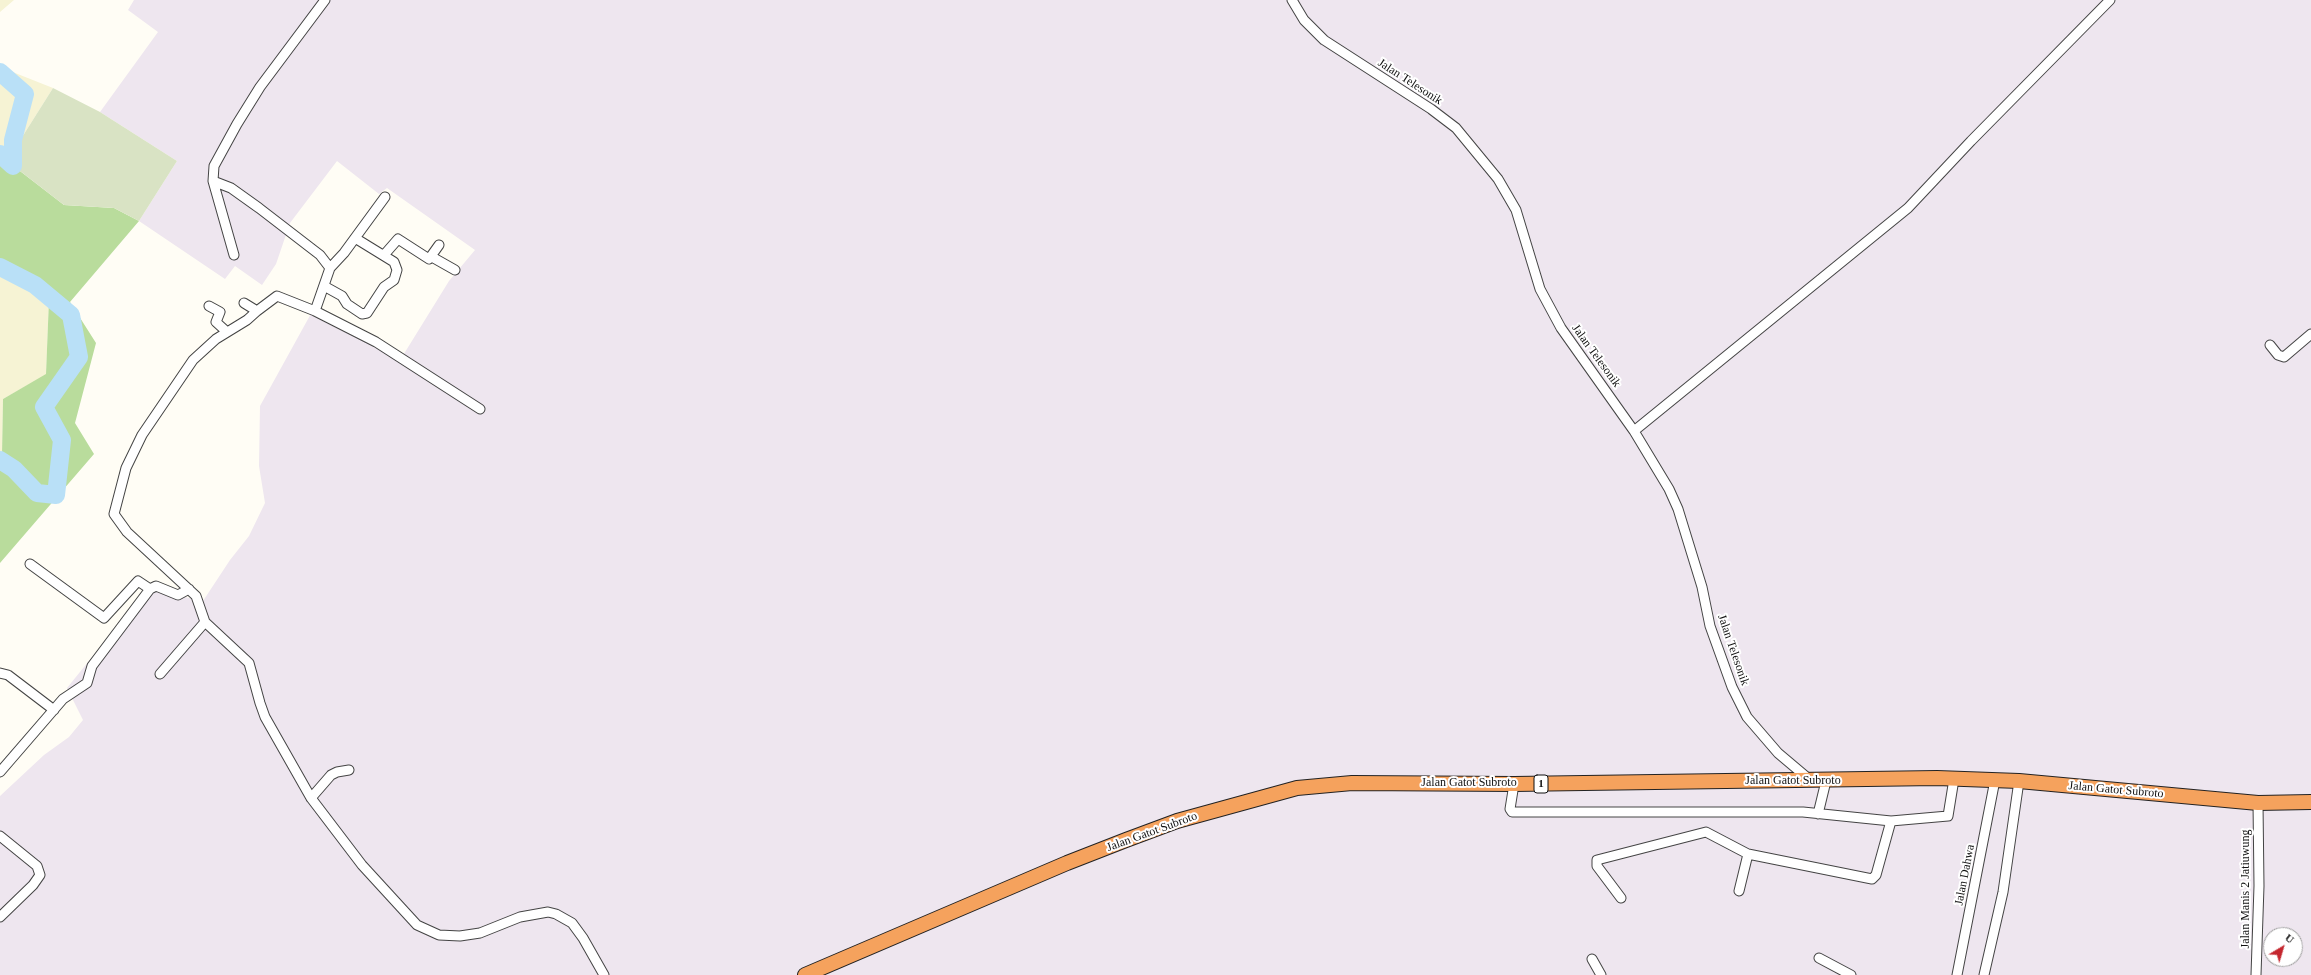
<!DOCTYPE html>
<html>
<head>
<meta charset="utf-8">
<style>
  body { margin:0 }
  #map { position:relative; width:2311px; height:975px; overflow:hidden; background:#fffdf5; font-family:"Times New Roman",serif }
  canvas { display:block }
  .north { position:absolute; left:2263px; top:927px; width:40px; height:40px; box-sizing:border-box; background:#fff; border:1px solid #a0a0a0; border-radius:50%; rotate:38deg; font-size:11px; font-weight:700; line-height:16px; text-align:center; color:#111 }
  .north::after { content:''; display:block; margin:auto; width:14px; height:18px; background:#c4262e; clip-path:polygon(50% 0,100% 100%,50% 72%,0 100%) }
</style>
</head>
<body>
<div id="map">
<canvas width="2311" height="975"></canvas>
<div class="north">U</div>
</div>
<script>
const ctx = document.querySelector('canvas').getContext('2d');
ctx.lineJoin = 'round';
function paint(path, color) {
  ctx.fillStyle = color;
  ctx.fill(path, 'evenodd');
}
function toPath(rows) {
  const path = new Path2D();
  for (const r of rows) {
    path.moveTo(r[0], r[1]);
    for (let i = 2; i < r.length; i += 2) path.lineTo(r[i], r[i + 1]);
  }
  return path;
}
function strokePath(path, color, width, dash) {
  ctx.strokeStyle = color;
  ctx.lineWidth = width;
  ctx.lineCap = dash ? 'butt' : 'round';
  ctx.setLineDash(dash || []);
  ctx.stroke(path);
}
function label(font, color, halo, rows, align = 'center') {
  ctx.font = font + ' "Times New Roman",serif';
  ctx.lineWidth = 4;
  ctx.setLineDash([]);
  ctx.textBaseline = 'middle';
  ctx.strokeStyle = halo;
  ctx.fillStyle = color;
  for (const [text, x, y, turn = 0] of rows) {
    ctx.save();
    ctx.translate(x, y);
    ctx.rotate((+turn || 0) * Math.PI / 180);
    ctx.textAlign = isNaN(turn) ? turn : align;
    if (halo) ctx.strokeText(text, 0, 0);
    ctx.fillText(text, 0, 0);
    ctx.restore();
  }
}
paint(toPath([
  [134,0,2311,0,2311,975,0,975,0,796,44,755,69,737,83,720,67,688,147,589,203,601,230,560,249,536,265,503,259,466,260,406,313,310,402,357,449,281,475,250,387,188,379,194,337,161,290,223,276,264,262,285,235,266,225,279,139,221,177,161,100,112,158,32,128,10],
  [2271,935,2295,935,2295,959,2271,959]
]), '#eee6ef');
paint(toPath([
  [0,0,14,0,0,12],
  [0,67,53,88,7,161,0,162],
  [0,273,49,299,46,375,3,399,2,454,0,454]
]), '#f6f3d4');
paint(toPath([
  [7,161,64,205,114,208,139,221,70,302,96,343,75,423,94,454,0,563,0,454,2,454,3,399,46,374,49,299,0,273,0,162]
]), '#b9dc9c');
paint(toPath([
  [53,88,100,112,177,161,139,221,114,208,64,205,7,161]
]), '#d9e3c4');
strokePath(toPath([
  [0,72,25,94,13,140,13,166,0,154],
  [0,267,35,285,71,315,79,357,44,407,62,440,56,495,37,493,14,469,0,460]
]), '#b9e0f7', 18);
const minor = toPath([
  [1292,0,1304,20,1324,40,1431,109,1456,128,1498,179,1516,210,1540,289,1561,328,1634,431,1669,489,1678,509,1702,587,1710,626,1732,687,1747,717,1778,753,1810,780],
  [213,181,231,188,259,208,320,255,330,268,315,311],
  [234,255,213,181,214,166,237,124,260,87,325,0],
  [384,255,398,239,429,259,439,245],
  [432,257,455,270],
  [330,268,344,253,385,197],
  [324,286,342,296,347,304,362,314,367,313,384,287,394,280,397,270,394,262,355,238],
  [244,303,257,311],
  [209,306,220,312,216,322,227,332],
  [2270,345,2278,355,2284,357,2311,334],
  [480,409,376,342,315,311,277,296,257,311,247,320,216,339,193,360,142,435,126,468,114,514,127,532,196,596,205,622,249,663,260,703,265,717,311,798,362,865,417,925,439,935,460,936,480,933,520,917,548,912,556,914,572,923,583,938,604,975],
  [1634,431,1908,208,1971,141,2110,0],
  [30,564,104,618,138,581,150,589],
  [0,673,8,675,54,710],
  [160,674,205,622],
  [0,772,63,699,87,683,92,666,150,589,156,586,178,595,189,589],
  [1514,784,1510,809,1512,812,1803,812,1891,821,1948,816,1954,779],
  [311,798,331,775,337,772,349,770],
  [1818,814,1826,781],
  [0,836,37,866,40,875,33,885,0,917],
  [1739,891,1748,854],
  [1621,898,1597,866,1597,860,1706,832,1748,854,1872,879,1876,875,1891,821],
  [1819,958,1851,975],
  [1592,959,1601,975],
  [1957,975,1995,780],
  [1984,975,2003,892,2019,781],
  [2256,975,2259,886,2258,803]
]);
const highway = toPath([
  [805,975,1067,863,1126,840,1177,821,1297,788,1352,783,1514,784,1937,778,2019,781,2258,803,2311,802]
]);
strokePath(minor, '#444', 11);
strokePath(highway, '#222', 16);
strokePath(minor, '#fff', 9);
strokePath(highway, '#f5a25d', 14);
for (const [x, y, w] of [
  [1541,784,14]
]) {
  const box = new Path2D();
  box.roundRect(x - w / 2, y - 9, w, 18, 3);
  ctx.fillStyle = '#fff';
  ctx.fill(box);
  strokePath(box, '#111', 1);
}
label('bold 11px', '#111', null, [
  ["1",1541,784]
]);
label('12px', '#111', '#fff', [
  ["Jalan Telesonik",1410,82,33],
  ["Jalan Telesonik",1596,356,54],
  ["Jalan Telesonik",1733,650,71],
  ["Jalan Gatot Subroto",1793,781],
  ["Jalan Gatot Subroto",1469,783],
  ["Jalan Gatot Subroto",2116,790,5],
  ["Jalan Gatot Subroto",1152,832,-20],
  ["Jalan Dahwa",1965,875,-79],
  ["Jalan Manis 2 Jatiuwung",2246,889,-90]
]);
</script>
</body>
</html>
